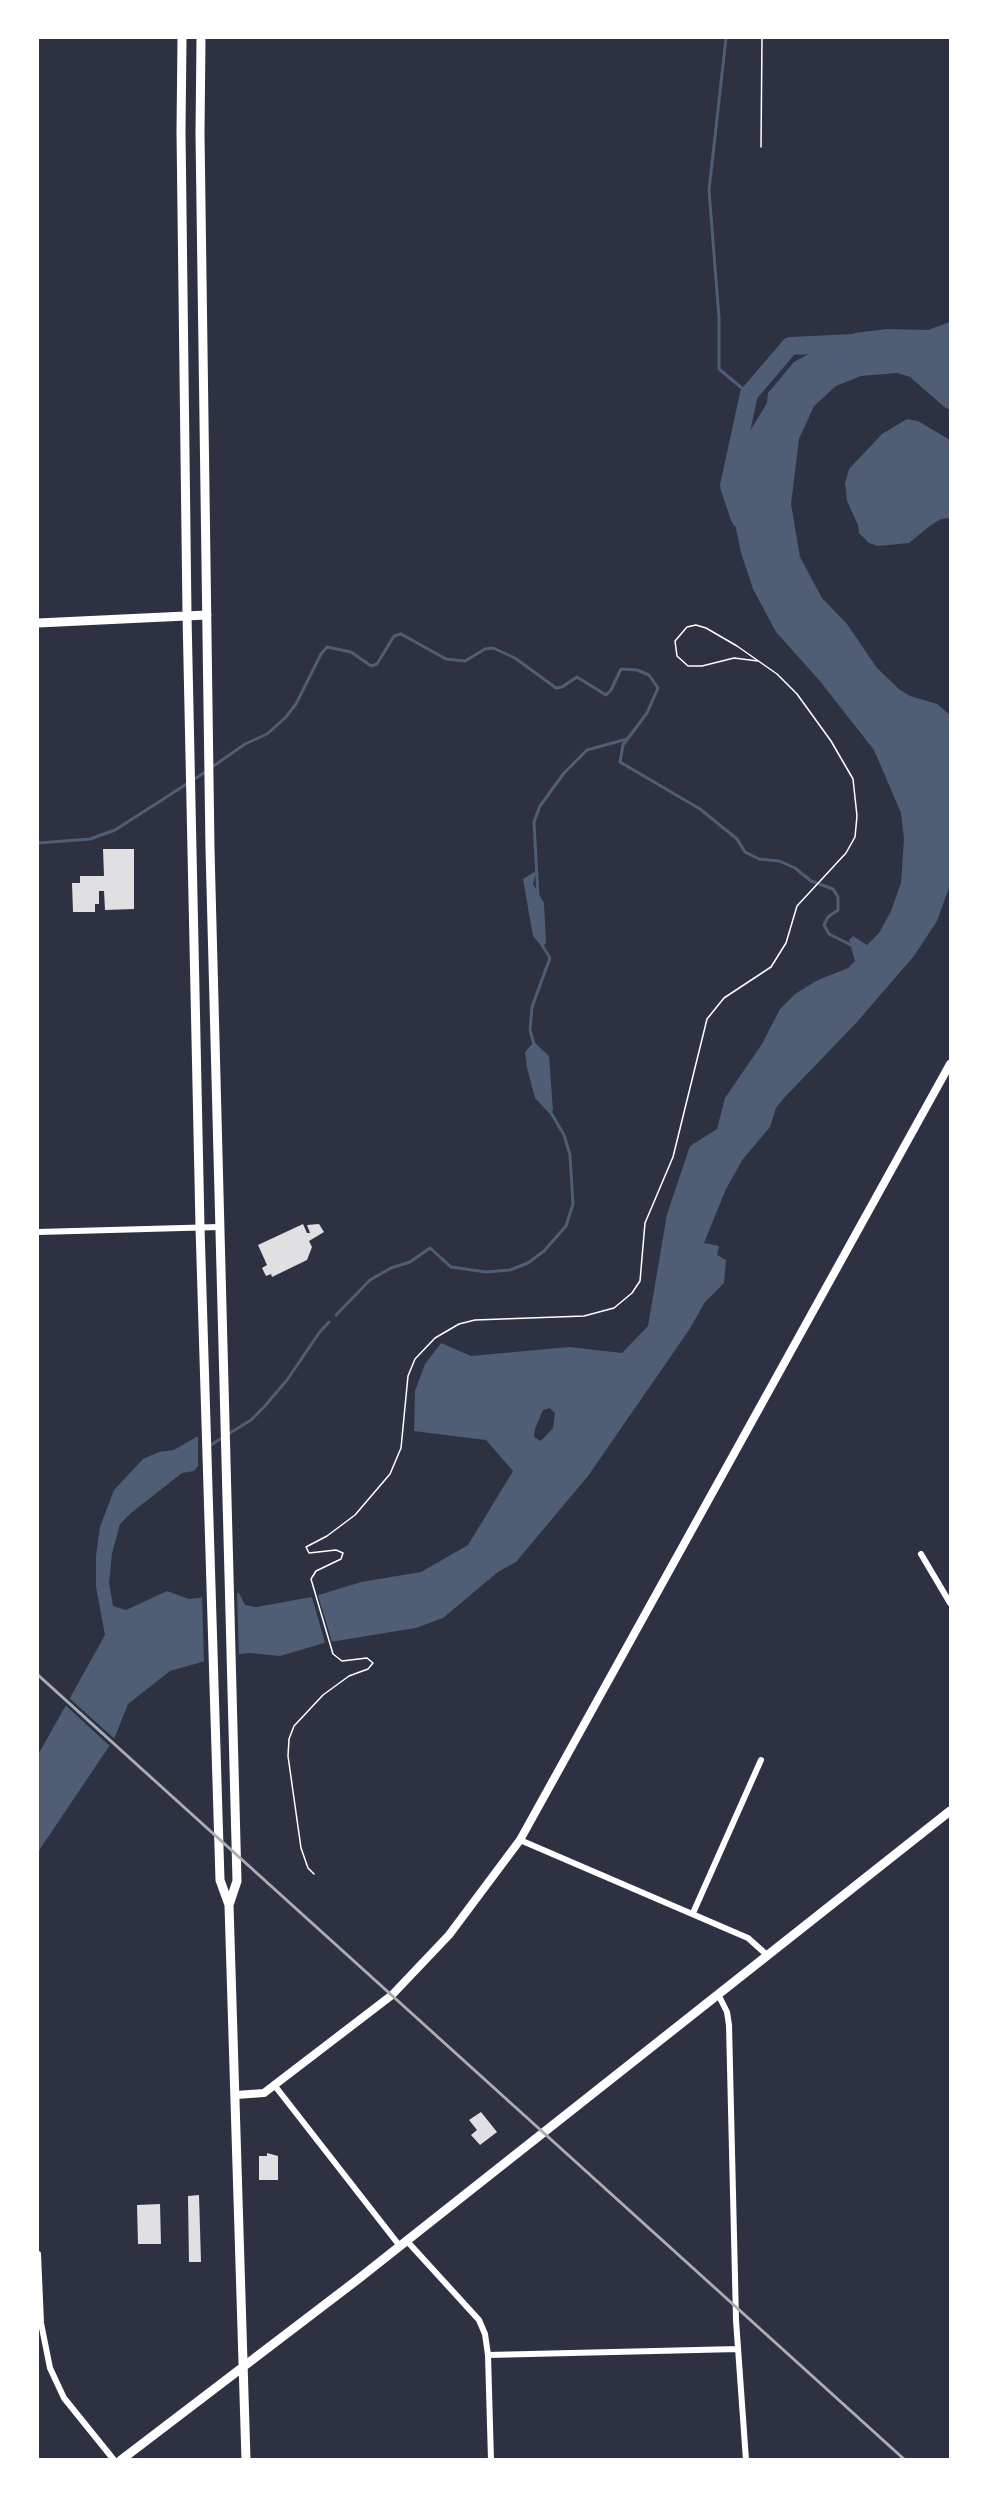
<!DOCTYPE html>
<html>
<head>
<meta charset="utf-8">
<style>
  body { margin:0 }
  #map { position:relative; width:988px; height:2497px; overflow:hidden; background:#2d3142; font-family:Poppins,sans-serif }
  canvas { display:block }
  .frame { position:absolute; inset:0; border:39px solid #fff; pointer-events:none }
</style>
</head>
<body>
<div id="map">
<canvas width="988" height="2497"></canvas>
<div class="frame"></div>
</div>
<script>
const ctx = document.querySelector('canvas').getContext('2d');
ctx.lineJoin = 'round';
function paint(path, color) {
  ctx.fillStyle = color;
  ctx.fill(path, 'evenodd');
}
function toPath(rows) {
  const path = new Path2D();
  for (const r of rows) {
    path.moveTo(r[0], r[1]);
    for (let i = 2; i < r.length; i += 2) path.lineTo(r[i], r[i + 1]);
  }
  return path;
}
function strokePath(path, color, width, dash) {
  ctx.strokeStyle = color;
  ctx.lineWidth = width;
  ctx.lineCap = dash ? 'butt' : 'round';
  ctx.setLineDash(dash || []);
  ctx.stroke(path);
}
paint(toPath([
  [950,322,950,389,897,373,861,376,836,386,814,406,799,439,791,504,800,557,822,598,847,624,877,668,899,689,910,696,937,704,949,714,950,885,937,921,914,956,857,1022,783,1099,776,1108,770,1127,743,1159,726,1189,704,1243,719,1246,717,1255,726,1260,724,1283,705,1302,689,1330,588,1476,516,1562,498,1572,443,1618,416,1628,324,1643,280,1656,250,1653,223,1656,170,1671,128,1704,114,1739,38,1852,38,1755,105,1635,96,1587,96,1556,100,1527,114,1490,143,1459,159,1452,174,1450,198,1436,198,1466,194,1471,182,1473,131,1513,120,1524,112,1554,109,1583,113,1606,126,1610,167,1591,189,1599,239,1593,245,1605,256,1607,312,1597,361,1582,421,1572,468,1545,513,1471,486,1440,414,1431,415,1391,425,1364,441,1343,471,1356,569,1347,622,1353,648,1326,667,1214,690,1146,717,1129,725,1098,762,1044,780,1009,795,994,818,980,848,968,855,961,849,940,853,936,867,945,879,933,891,911,901,883,904,839,901,813,874,750,819,680,776,632,753,589,741,553,732,509,737,467,747,436,767,403,768,393,794,362,821,347,855,333,887,329,928,330],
  [550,1408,555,1413,553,1428,541,1441,534,1437,535,1429,543,1410],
  [907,419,918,421,950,440,950,518,941,519,931,525,909,543,878,546,869,543,859,533,858,525,847,501,845,483,849,469,882,434],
  [536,871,533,884,544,903,546,943,542,947,533,936,523,879],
  [534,1042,549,1056,553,1110,550,1114,535,1098,527,1068,525,1052]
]), '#4f5d75');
paint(toPath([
  [237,1590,239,1657,204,1663,202,1593],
  [317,1592,333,1645,326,1646,311,1594],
  [67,1696,117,1741,112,1748,63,1703]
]), '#2d3142');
strokePath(toPath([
  [726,38,709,190,719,318,719,369,749,394],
  [212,767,245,744,267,734,285,718,296,704,321,654,327,647,351,652,371,666,377,664,394,636,401,634,446,659,465,661,485,649,493,648,515,658,556,688,562,687,577,677,606,695,611,690,621,669,637,670,649,675,658,688,647,713,623,745,620,762,700,809,737,839,745,852,759,859,779,861,795,868,811,881,833,889,838,897,838,910,828,917,824,925,829,934,853,946],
  [38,843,90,839,115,830,207,771],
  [538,897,534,822,540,806,564,773,587,750,627,739],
  [534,1044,530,1030,532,1007,550,958,542,945],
  [336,1315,370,1280,391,1268,410,1262,430,1248,451,1267,486,1272,510,1270,528,1263,544,1251,566,1226,573,1204,570,1155,564,1135,550,1111],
  [209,1446,251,1420,264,1407,287,1380,319,1333,329,1322]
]), '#4f5d75', 3);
strokePath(toPath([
  [911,366,950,400],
  [740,519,729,486,749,394,790,346,855,343]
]), '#4f5d75', 18);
paint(toPath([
  [103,849,134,849,134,909,105,910,104,891,99,891,99,904,95,904,95,912,73,912,72,883,80,883,80,876,104,876],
  [303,1224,307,1233,310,1233,307,1225,319,1224,324,1232,309,1241,312,1247,307,1260,272,1277,271,1274,266,1276,262,1268,267,1265,258,1245],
  [481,2112,497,2132,480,2145,471,2135,477,2130,469,2120],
  [267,2153,278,2156,278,2180,259,2180,259,2156,267,2156],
  [199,2195,201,2262,189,2262,188,2196],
  [160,2204,161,2244,138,2244,137,2205]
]), '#e0e0e3');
strokePath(toPath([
  [761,147,762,38],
  [314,1874,308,1868,301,1848,288,1756,289,1739,294,1726,323,1695,349,1676,368,1669,373,1663,367,1658,342,1661,333,1654,311,1579,316,1571,341,1559,343,1553,336,1550,309,1553,306,1547,327,1536,355,1515,390,1474,401,1448,408,1376,415,1359,435,1338,459,1324,475,1320,584,1316,614,1308,632,1293,640,1281,645,1223,673,1157,707,1019,724,998,771,967,786,943,797,906,846,853,855,837,857,816,853,779,831,741,797,694,777,674,737,646,706,628,696,625,687,627,675,641,677,656,688,666,702,666,734,658,758,661]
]), '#fff', 1.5);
strokePath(toPath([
  [38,1232,219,1227],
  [921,1554,950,1603],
  [520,1840,748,1938,767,1955],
  [693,1913,761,1760],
  [718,1994,727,2012,729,2025,736,2320,746,2460],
  [275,2086,399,2245],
  [406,2240,479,2320,485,2334,488,2355,491,2460],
  [38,2254,41,2323,50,2368,64,2398,114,2460],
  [488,2355,738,2349]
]), '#fff', 6);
strokePath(toPath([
  [236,2095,264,2093,392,1995,449,1935,520,1840,950,1064]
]), '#fff', 8);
strokePath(toPath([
  [182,38,181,131,187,615,200,1227,220,1880,229,1905,246,2460],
  [201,38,200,134,210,849,237,1881,229,1905],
  [38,623,207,615],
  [121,2460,357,2280,950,1811]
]), '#fff', 9);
strokePath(toPath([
  [38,1675,905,2460]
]), '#abadb3', 3);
</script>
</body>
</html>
